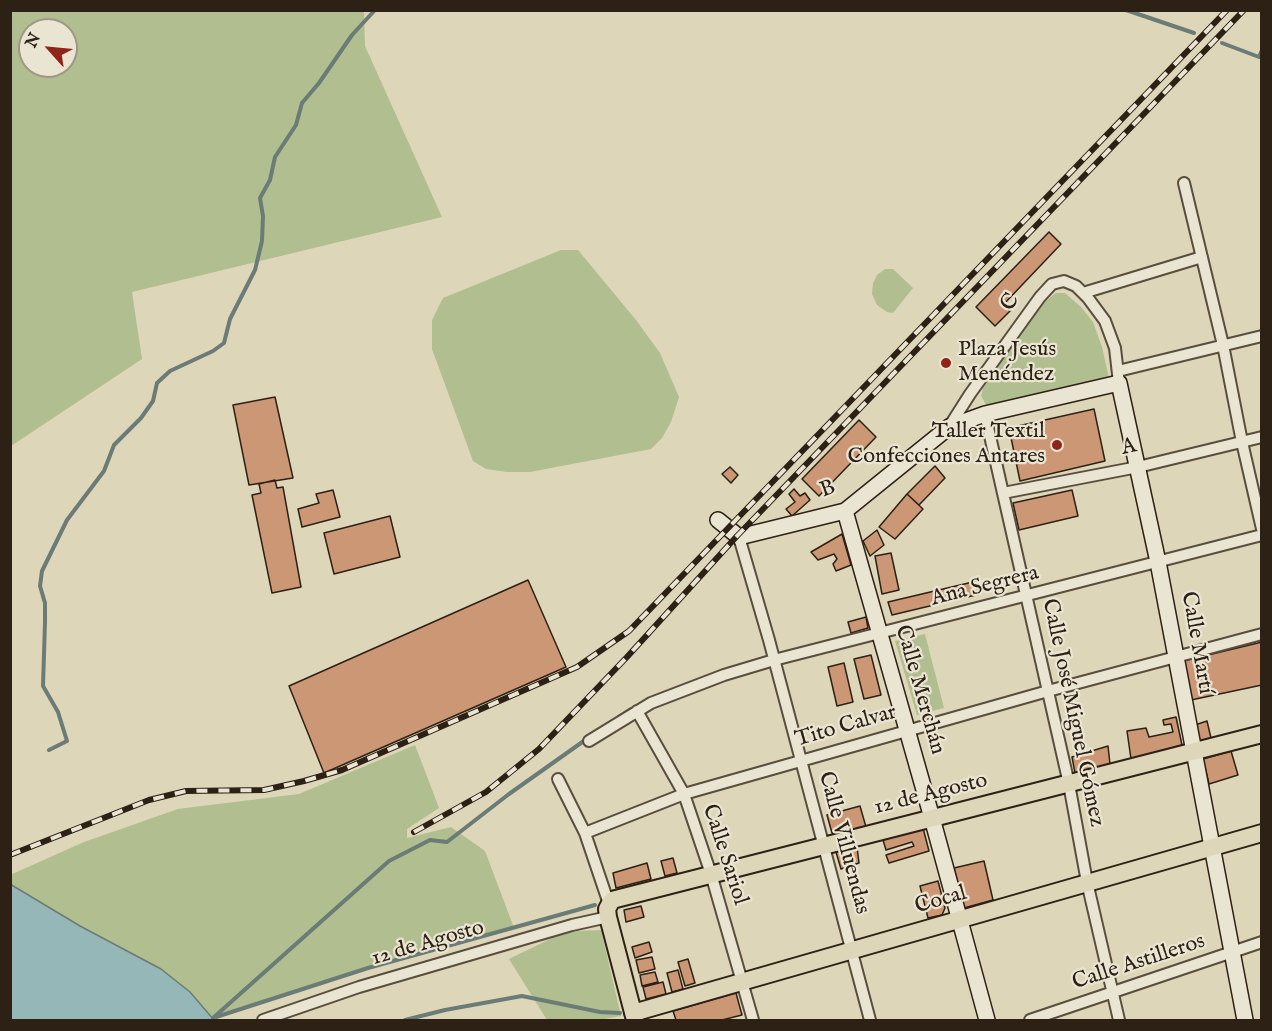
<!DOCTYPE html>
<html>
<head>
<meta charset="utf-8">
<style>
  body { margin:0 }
  #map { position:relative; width:1272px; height:1031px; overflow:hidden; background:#ded6b9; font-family:"IM FELL English",serif }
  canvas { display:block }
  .frame { position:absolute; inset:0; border:12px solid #2d2015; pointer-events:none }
  .north { position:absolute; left:18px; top:18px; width:60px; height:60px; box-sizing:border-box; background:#eae4d2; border:2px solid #9e9686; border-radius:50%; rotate:297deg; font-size:16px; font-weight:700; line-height:24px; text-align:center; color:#2d2015 }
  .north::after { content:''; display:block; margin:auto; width:21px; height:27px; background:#8f2418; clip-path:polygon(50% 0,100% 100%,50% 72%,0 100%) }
</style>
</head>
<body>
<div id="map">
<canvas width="1272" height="1031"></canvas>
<div class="frame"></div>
<div class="north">N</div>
</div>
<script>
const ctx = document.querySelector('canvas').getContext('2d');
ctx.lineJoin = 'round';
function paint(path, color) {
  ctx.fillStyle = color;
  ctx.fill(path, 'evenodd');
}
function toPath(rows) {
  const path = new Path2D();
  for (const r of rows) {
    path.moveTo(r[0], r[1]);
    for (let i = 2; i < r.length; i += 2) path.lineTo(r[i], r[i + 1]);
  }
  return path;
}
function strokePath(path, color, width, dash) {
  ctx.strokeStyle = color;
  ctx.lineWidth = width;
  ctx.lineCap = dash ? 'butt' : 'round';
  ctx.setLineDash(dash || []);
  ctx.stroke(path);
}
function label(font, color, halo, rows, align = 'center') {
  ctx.font = font + ' "IM FELL English",serif';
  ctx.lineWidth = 4.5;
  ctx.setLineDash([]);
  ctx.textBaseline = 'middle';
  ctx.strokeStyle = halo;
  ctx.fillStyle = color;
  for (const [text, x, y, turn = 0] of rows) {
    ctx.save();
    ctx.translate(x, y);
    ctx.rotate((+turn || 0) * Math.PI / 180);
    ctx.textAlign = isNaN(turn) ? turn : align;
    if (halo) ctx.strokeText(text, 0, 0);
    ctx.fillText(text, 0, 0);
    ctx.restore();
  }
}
paint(toPath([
  [11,10,364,11,365,46,442,217,132,292,142,359,11,446],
  [30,30,66,30,66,66,30,66],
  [561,250,578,250,636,320,660,353,679,397,671,422,662,438,651,449,530,472,507,472,486,469,473,461,432,349,432,320,443,298],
  [885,269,893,269,913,288,893,313,887,312,877,305,872,294,873,283,877,275],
  [1056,293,1065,293,1081,307,1093,322,1102,347,1109,378,990,408,985,403,981,396,983,388,1043,303],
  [925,634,944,708,917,715,895,641],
  [415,745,439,808,407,829,407,838,451,827,485,851,514,928,368,968,213,1018,190,992,11,884,10,875,84,842,178,809,299,794],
  [601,930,621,1016,599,1020,547,1020,509,959,554,937,577,931]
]), '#b1be8f');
const water = toPath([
  [10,884,80,926,161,969,190,992,214,1020,11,1020,10,884]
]);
paint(water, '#95b7b7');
strokePath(water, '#6b7b76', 1.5);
strokePath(toPath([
  [1126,10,1194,33],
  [1222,43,1259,57,1262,50],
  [619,717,631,709],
  [49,750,67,741,58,712,43,686,45,622,45,603,40,586,42,571,67,520,104,471,114,445,141,418,153,401,157,383,170,371,213,351,224,343,230,319,255,270,262,241,263,216,260,198,270,180,275,157,296,125,302,103,319,83,352,35,375,10],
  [216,1017,368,968,595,905],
  [213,1018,389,861,430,840,447,842,509,794,588,738],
  [405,1020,445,1010,522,996,600,1012,620,1013]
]), '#6b7b76', 4);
const building = toPath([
  [1049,232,1061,244,1003,305,1010,311,995,326,976,307,1049,232],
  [275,397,293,478,249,485,233,405,275,397],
  [1094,409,1105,461,1020,481,1009,428,1094,409],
  [859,420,876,437,819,496,802,479,859,420],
  [935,466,945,478,919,505,907,494,935,466],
  [730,467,738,475,731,483,722,474,730,467],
  [275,480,277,488,283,487,301,587,272,593,252,495,261,493,259,484,275,480],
  [794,489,800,496,805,493,810,500,792,516,786,509,795,502,789,494,794,489],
  [333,490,340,517,302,527,298,509,319,503,316,494,333,490],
  [1072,490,1078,516,1019,530,1013,503,1072,490],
  [907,494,923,509,895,539,879,527,907,494],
  [390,516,400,557,334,574,324,533,390,516],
  [877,530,884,545,870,556,863,541,877,530],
  [842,534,851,565,836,571,833,564,837,559,834,554,818,560,811,552,842,534],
  [891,553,899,590,882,594,875,556,891,553],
  [528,580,566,667,324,773,289,686,528,580],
  [977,581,980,594,892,615,888,602,977,581],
  [866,617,868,628,851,633,848,622,866,617],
  [1262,642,1262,685,1191,700,1183,661,1262,642],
  [871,655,881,695,864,699,854,659,871,655],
  [844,663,853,702,837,706,828,667,844,663],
  [1176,717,1182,745,1131,759,1127,731,1146,728,1149,737,1173,732,1171,724,1164,725,1163,720,1176,717],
  [1207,721,1211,738,1199,742,1195,725,1207,721],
  [1108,746,1110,764,1075,773,1072,757,1108,746],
  [1231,751,1238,775,1209,784,1203,759,1231,751],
  [860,806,866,827,836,835,832,833,827,815,860,806],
  [923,828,929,851,889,863,886,855,914,846,912,842,886,850,883,840,923,828],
  [857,847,859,863,841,869,836,852,857,847],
  [673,858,677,873,665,876,661,861,673,858],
  [984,861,993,900,964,908,954,868,984,861],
  [647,863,651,879,616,888,613,873,647,863],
  [938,881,945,908,942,915,928,918,920,886,938,881],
  [641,906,644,917,626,922,624,910,641,906],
  [649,942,652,952,635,958,632,947,649,942],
  [652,957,655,969,639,973,636,960,652,957],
  [688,959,695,983,685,986,678,962,688,959],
  [678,970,683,989,672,992,667,973,678,970],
  [655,972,658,982,642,986,640,975,655,972],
  [663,982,666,994,646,999,643,987,663,982],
  [736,993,742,1015,722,1020,676,1020,673,1011,736,993]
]);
paint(building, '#cc9775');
strokePath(building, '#2d2015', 1.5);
const street = toPath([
  [1184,183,1223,345,1242,442,1262,529],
  [1083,293,1202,257],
  [1118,371,1262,336],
  [985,414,1069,784,1087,882,1119,1020],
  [949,427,970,394,1040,297,1052,284,1064,281,1076,286,1088,298,1105,321,1115,348,1119,383],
  [1003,493,1138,467,1262,437],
  [739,537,769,640,870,1020],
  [637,711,684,794,711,874,753,1020],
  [589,741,651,703,724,675,774,660,1262,535],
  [558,779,585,833,609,904],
  [585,833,684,794,1048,691,1262,634],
  [263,1020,359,987,572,925,608,917],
  [1030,1020,1262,942]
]);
const secondary = toPath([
  [845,511,932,818,987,1020],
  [718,520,739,537,845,511,949,427,985,414,1119,383,1158,562,1245,1020]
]);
const primary = toPath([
  [633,1013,1262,833],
  [635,1020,608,917,607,909,612,900,1262,734]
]);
strokePath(street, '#594e3e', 14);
strokePath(secondary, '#2d2015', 18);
strokePath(primary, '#2d2015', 20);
strokePath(street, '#eae4d2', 10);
strokePath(secondary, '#eae4d2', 15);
strokePath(primary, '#ded6b9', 16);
const rail = toPath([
  [414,832,486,792,539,749,627,657,737,536,1244,10],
  [10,855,149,800,186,791,264,790,304,781,342,770,577,667,629,631,1227,10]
]);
strokePath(rail, '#2d2015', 6);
strokePath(rail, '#eae4d2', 4, [11]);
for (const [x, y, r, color] of [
  [946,363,6,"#8f2418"],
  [1057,445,6,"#8f2418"]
]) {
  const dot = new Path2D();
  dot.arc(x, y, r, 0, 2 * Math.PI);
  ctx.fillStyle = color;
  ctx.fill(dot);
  strokePath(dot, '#eae4d2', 2);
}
label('22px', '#2d2015', '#eae4d2', [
  ["C",1011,303,-55],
  ["A",1129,448,-12],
  ["B",828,490,-20],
  ["Ana Segrera",985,587,-14],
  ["Calle Martí",1196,643,80],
  ["Calle Merchán",919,690,74],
  ["Calle José Miguel Gómez",1072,713,78],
  ["Tito Calvar",846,727,-16],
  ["12 de Agosto",931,795,-14],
  ["Calle Villuendas",843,843,75],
  ["Calle Sariol",724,855,72],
  ["Cocal",941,901,-16],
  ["12 de Agosto",428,944,-16],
  ["Calle Astilleros",1139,963,-18]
]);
label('22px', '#2d2015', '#eae4d2', [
  ["Plaza Jesús",958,350],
  ["Menéndez",958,375],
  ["Taller Textil",1045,432,"right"],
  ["Confecciones Antares",1045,457,"right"]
], 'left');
</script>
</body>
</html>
